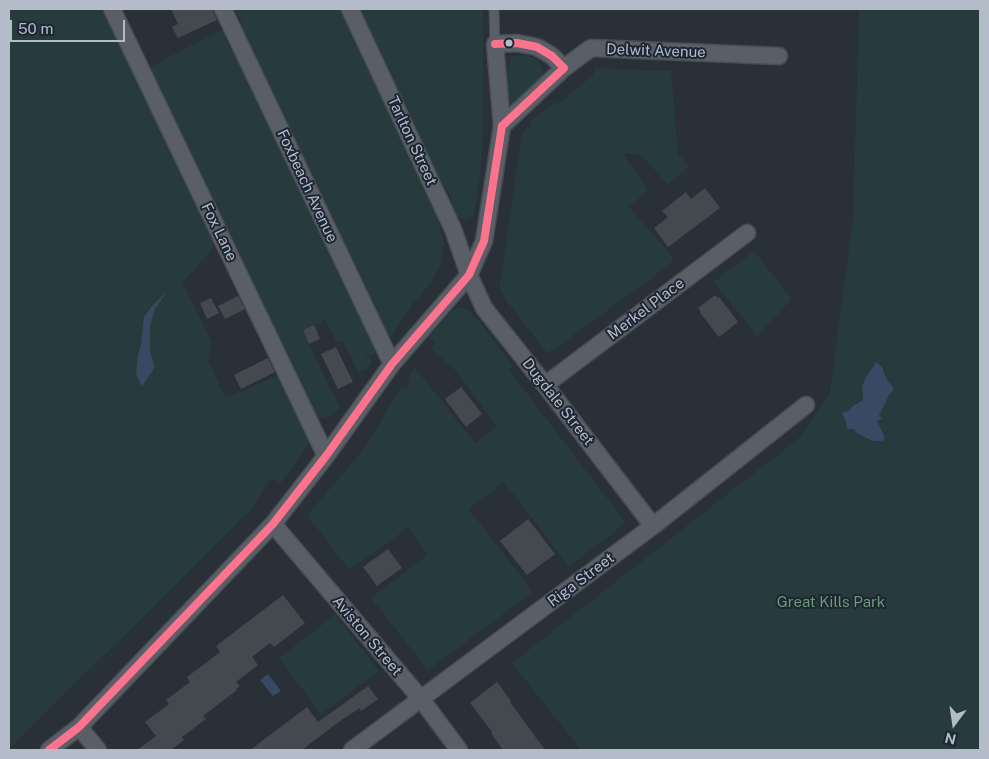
<!DOCTYPE html>
<html>
<head>
<meta charset="utf-8">
<style>
  body { margin:0 }
  #map { position:relative; width:989px; height:759px; overflow:hidden; background:#2a3038; font-family:"Public Sans",sans-serif }
  canvas { display:block }
  .frame { position:absolute; inset:0; border:10px solid #b4bcc9; pointer-events:none }
  .north { position:absolute; left:929px; top:699px; width:50px; height:50px; -webkit-text-stroke:4px #1d2633; paint-order:stroke; rotate:194deg; font-size:14px; font-weight:700; line-height:20px; text-align:center; color:#b4bcc9 }
  .north::after { content:''; display:block; margin:auto; width:18px; height:22px; background:#b4bcc9; clip-path:polygon(50% 0,100% 100%,50% 72%,0 100%) }
  .scale { position:absolute; left:10px; top:20px; width:115px; height:22px; box-sizing:border-box; border:2px solid #b4bcc9; border-top:0; padding-left:6px; font-size:15px; line-height:18px; white-space:nowrap; color:#b4bcc9; -webkit-text-stroke:4px #1d2633; paint-order:stroke }
</style>
</head>
<body>
<div id="map">
<canvas width="989" height="759"></canvas>
<div class="frame"></div>
<div class="north">N</div>
<div class="scale">50 m</div>
</div>
<script>
const ctx = document.querySelector('canvas').getContext('2d');
ctx.lineJoin = 'round';
function paint(path, color) {
  ctx.fillStyle = color;
  ctx.fill(path, 'evenodd');
}
function toPath(rows) {
  const path = new Path2D();
  for (const r of rows) {
    path.moveTo(r[0], r[1]);
    for (let i = 2; i < r.length; i += 2) path.lineTo(r[i], r[i + 1]);
  }
  return path;
}
function strokePath(path, color, width, dash) {
  ctx.strokeStyle = color;
  ctx.lineWidth = width;
  ctx.lineCap = dash ? 'butt' : 'round';
  ctx.setLineDash(dash || []);
  ctx.stroke(path);
}
function label(font, color, halo, rows, align = 'center') {
  ctx.font = font + ' "Public Sans",sans-serif';
  ctx.lineWidth = 4;
  ctx.setLineDash([]);
  ctx.textBaseline = 'middle';
  ctx.strokeStyle = halo;
  ctx.fillStyle = color;
  for (const [text, x, y, turn = 0] of rows) {
    ctx.save();
    ctx.translate(x, y);
    ctx.rotate((+turn || 0) * Math.PI / 180);
    ctx.textAlign = isNaN(turn) ? turn : align;
    if (halo) ctx.strokeText(text, 0, 0);
    ctx.fillText(text, 0, 0);
    ctx.restore();
  }
}
paint(toPath([
  [9,9,105,9,216,240,207,256,182,282,212,342,208,360,225,397,243,391,281,374,312,438,310,442,281,483,271,478,249,512,9,749],
  [235,9,346,9,433,200,443,240,442,259,438,270,432,281,413,304,392,336,387,336,358,272,360,271,358,267,356,268,326,204,276,106,242,28,242,23],
  [359,9,483,9,483,135,481,171,474,213,471,217,468,220,462,219,458,217,449,193,443,185],
  [859,9,980,9,980,750,581,750,512,663,799,438,830,392,853,218],
  [223,29,227,37,225,38,230,48,234,47,236,51,235,53,243,70,246,70,377,350,371,357,367,354,366,356,373,361,366,370,363,369,359,374,343,341,337,343,325,320,303,330,331,391,332,391,340,407,333,415,326,418,319,418,314,416,296,376,289,355,276,337,268,322,262,299,256,289,251,284,216,218,169,109,150,67],
  [526,55,538,60,543,70,542,80,513,109,507,109,503,82,506,78,510,59,512,56],
  [595,68,671,71,678,154,690,166,668,185,641,154,623,154,648,190,629,207,674,258,669,265,548,354,508,303,500,289,500,283,521,140,523,135,526,129,531,125,529,122,555,102,558,104,593,75],
  [754,251,792,299,757,336,714,282],
  [460,307,468,309,472,313,490,335,512,366,509,370,626,523,569,566,504,482,469,509,533,592,428,670,371,598,428,555,408,528,349,570,307,515,359,455,372,436,402,385,405,389,411,382,408,377,415,368,475,443,497,426,456,371,431,349,435,343,429,337,452,311],
  [335,615,379,671,321,714,279,658]
]), '#273a3e');
paint(toPath([
  [166,292,154,311,150,326,150,351,154,365,153,370,142,386,136,374,138,355,141,345,144,317,153,305],
  [876,362,882,367,886,378,894,389,889,395,879,415,882,419,877,421,885,438,883,441,873,441,857,433,854,429,847,429,846,421,842,413,848,411,854,405,863,400,863,394,862,387,865,379],
  [268,674,281,691,273,696,260,680]
]), '#384963');
paint(toPath([
  [171,9,212,9,217,20,178,38,172,27,178,24],
  [705,188,720,208,668,247,654,228,668,217,662,211,686,192,691,199],
  [715,295,718,298,719,297,738,322,719,337,700,313,701,312,698,308],
  [238,296,245,309,225,319,218,306],
  [211,298,219,313,207,319,200,303],
  [314,325,320,339,309,344,303,330],
  [336,347,353,382,338,389,321,354],
  [268,358,275,372,241,389,234,375],
  [461,387,482,414,466,427,445,399],
  [528,519,555,554,527,575,500,541],
  [388,549,402,568,377,586,363,567],
  [283,595,305,623,274,647,270,643,252,657,258,665,236,682,240,686,236,689,237,690,203,716,206,719,182,737,184,740,171,750,137,750,156,736,145,722,169,704,166,700,190,682,187,677,220,652,216,646],
  [497,682,511,701,510,702,545,750,503,750,491,733,492,732,470,703],
  [368,686,378,699,361,711,360,708,340,721,302,750,250,750,307,707,318,722]
]), '#444950');
const lane = toPath([
  [494,9,495,44]
]);
const street = toPath([
  [112,9,326,456],
  [223,9,392,364],
  [350,9,453,229,469,275,484,308,545,385,653,526],
  [502,126,564,68,591,48,779,56],
  [545,385,747,233],
  [273,524,421,699,459,750],
  [79,727,98,750],
  [49,750,79,727,273,524,326,456,392,364,469,275,484,241,502,126,495,44,517,43,537,47,552,56,564,68],
  [352,750,653,526,806,405]
]);
strokePath(lane, '#484c53', 11);
strokePath(street, '#484c53', 19);
strokePath(lane, '#5a5e66', 9);
strokePath(street, '#5a5e66', 16);
strokePath(toPath([
  [495,44,517,43,537,47,552,56,564,68,502,126],
  [49,750,79,727,273,524,326,456,392,364,469,275,484,241,502,126]
]), '#fc738d', 8);
for (const [x, y, r, color] of [
  [509,43,4.5,"#b4bcc9"]
]) {
  const dot = new Path2D();
  dot.arc(x, y, r, 0, 2 * Math.PI);
  ctx.fillStyle = color;
  ctx.fill(dot);
  strokePath(dot, '#1d2633', 2);
}
label('15px', '#b4bcc9', '#1d2633', [
  ["Delwit Avenue",656,51,2],
  ["Tarlton Street",412,141,65],
  ["Foxbeach Avenue",307,186,65],
  ["Fox Lane",219,232,64],
  ["Merkel Place",646,309,-37],
  ["Dugdale Street",558,402,52],
  ["Riga Street",581,580,-37],
  ["Aviston Street",367,636,50]
]);
label('15px', '#6b9a76', '#1d2633', [
  ["Great Kills Park",831,602]
]);
</script>
</body>
</html>
